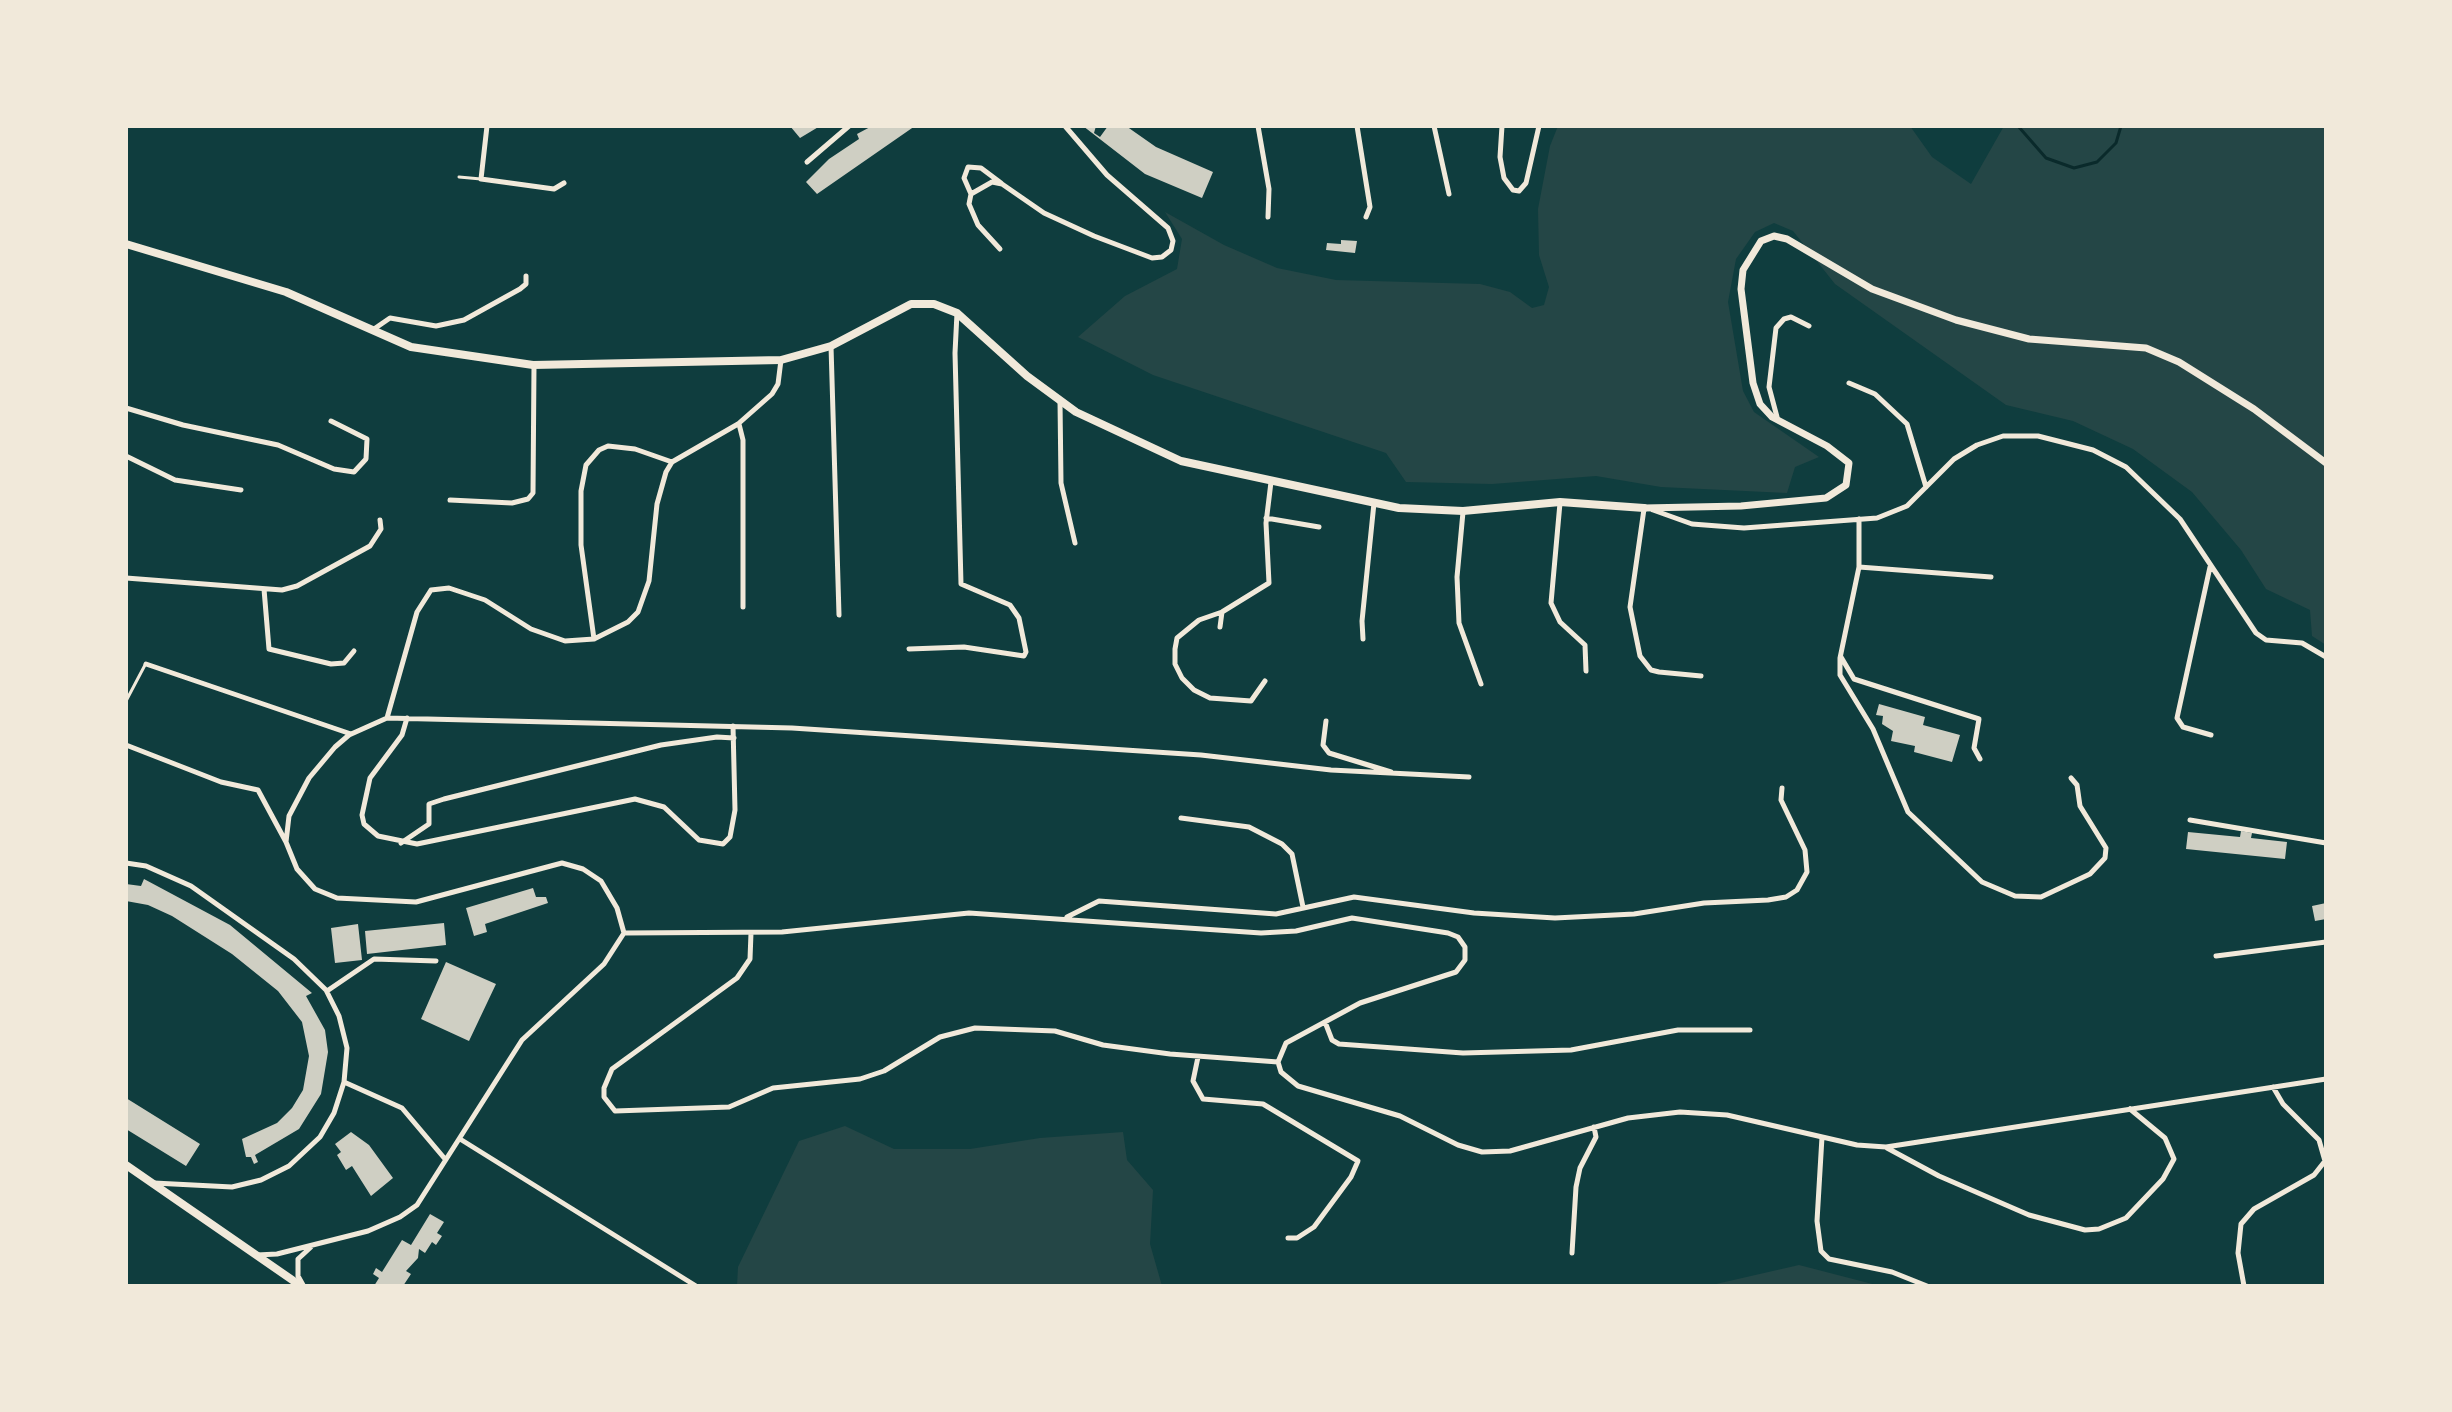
<!DOCTYPE html>
<html>
<head>
<meta charset="utf-8">
<style>
  body { margin:0 }
  #map { position:relative; width:2452px; height:1412px; overflow:hidden; background:#0f3d3e; font-family:"Fira Sans",sans-serif }
  canvas { display:block }
  .frame { position:absolute; inset:0; border:128px solid #f1e9da; pointer-events:none }
</style>
</head>
<body>
<div id="map">
<canvas width="2452" height="1412"></canvas>
<div class="frame"></div>
</div>
<script>
const ctx = document.querySelector('canvas').getContext('2d');
ctx.lineJoin = 'round';
function paint(path, color) {
  ctx.fillStyle = color;
  ctx.fill(path, 'evenodd');
}
function toPath(rows) {
  const path = new Path2D();
  for (const r of rows) {
    path.moveTo(r[0], r[1]);
    for (let i = 2; i < r.length; i += 2) path.lineTo(r[i], r[i + 1]);
  }
  return path;
}
function strokePath(path, color, width, dash) {
  ctx.strokeStyle = color;
  ctx.lineWidth = width;
  ctx.lineCap = dash ? 'butt' : 'round';
  ctx.setLineDash(dash || []);
  ctx.stroke(path);
}
paint(toPath([
  [1558,126,1910,126,1932,157,1971,184,2004,126,2326,126,2326,645,2312,636,2310,610,2266,589,2241,550,2192,492,2133,449,2073,421,2006,405,1835,284,1793,231,1774,223,1755,232,1736,259,1728,302,1743,391,1754,412,1819,457,1795,467,1787,493,1661,487,1596,476,1492,484,1406,482,1386,453,1153,375,1078,337,1125,296,1177,269,1182,239,1165,212,1224,245,1277,268,1336,280,1480,284,1510,292,1532,308,1544,305,1549,287,1539,255,1538,209,1550,146],
  [845,1126,894,1149,970,1149,1040,1138,1123,1132,1127,1160,1153,1190,1150,1244,1162,1286,737,1286,738,1267,799,1141],
  [1799,1265,1880,1286,1708,1286,1716,1284]
]), '#244646');
strokePath(toPath([
  [2018,126,2046,158,2074,168,2097,162,2116,143,2121,126]
]), '#0a2a2b', 3);
paint(toPath([
  [790,126,820,126,800,138],
  [872,126,915,126,817,194,806,182,829,159,859,139,857,134],
  [1083,126,1096,126,1094,133,1100,137,1108,126,1126,126,1156,147,1213,172,1202,198,1145,174],
  [1341,240,1357,241,1355,253,1326,250,1327,243,1341,244],
  [1879,704,1925,717,1923,725,1960,735,1952,762,1914,752,1915,746,1891,741,1893,731,1882,724,1883,716,1876,715],
  [2241,831,2252,833,2251,838,2287,842,2285,859,2186,849,2188,832,2240,837],
  [144,879,230,925,312,993,306,996,325,1030,328,1052,321,1094,299,1129,255,1155,258,1162,254,1164,251,1157,246,1157,242,1139,277,1123,292,1108,303,1090,309,1056,302,1022,278,991,232,954,172,916,148,905,126,901,126,884,141,886],
  [533,888,536,897,546,897,548,903,485,924,487,932,474,936,466,908],
  [2326,903,2326,919,2315,921,2312,906],
  [444,923,446,945,367,954,365,931],
  [358,924,362,960,335,963,331,928],
  [446,962,496,984,469,1041,421,1019],
  [126,1098,200,1144,186,1166,126,1129],
  [351,1132,369,1145,393,1178,371,1196,352,1166,346,1170,337,1155,341,1152,335,1144],
  [430,1214,444,1222,437,1233,442,1236,436,1245,432,1242,425,1253,419,1249,418,1258,406,1271,411,1274,403,1286,374,1286,379,1278,373,1274,376,1268,382,1272,402,1240,411,1245]
]), '#cfcfc3');
strokePath(toPath([
  [459,177,481,179],
  [126,701,145,665]
]), '#f1e9da', 3);
strokePath(toPath([
  [487,126,481,179,554,189,564,183],
  [1258,126,1269,189,1268,217],
  [1357,126,1370,207,1366,217],
  [1434,126,1449,194],
  [1502,126,1500,157,1504,178,1513,190,1519,191,1526,183,1539,126],
  [807,162,849,126],
  [971,194,964,178,968,167,981,168,1001,183],
  [1000,249,978,225,969,204,971,194,992,182,1002,184,1044,213,1094,236,1152,258,1162,257,1171,250,1173,241,1168,228,1107,175,1065,126],
  [374,329,390,318,436,326,464,320,520,289,526,284,526,276],
  [831,346,839,615],
  [1849,383,1875,394,1907,424,1926,487],
  [1060,401,1061,483,1075,543],
  [126,408,183,425,278,445,334,469,354,472,366,459,367,439,331,421],
  [1777,417,1769,387,1776,328,1784,319,1791,317,1809,326],
  [739,424,743,440,743,607],
  [126,456,175,480,241,490],
  [450,500,512,503,528,499,533,493,534,366],
  [1560,503,1551,603,1560,622,1585,645,1586,671],
  [1644,509,1630,607,1640,656,1651,670,1659,672,1701,676],
  [1653,510,1692,524,1744,528,1877,518,1907,506,1954,459,1977,445,2003,436,2038,436,2093,450,2126,467,2180,519,2256,633,2266,640,2302,643,2326,657],
  [1463,512,1457,577,1459,623,1481,684],
  [1266,518,1319,527],
  [1859,519,1859,567,1840,658,1840,675,1873,729,1908,812,1982,882,2015,896,2041,897,2090,874,2105,858,2106,848,2080,806,2077,785,2071,778],
  [1859,567,1991,577],
  [2210,567,2177,718,2183,727,2211,735],
  [126,578,282,590,297,586,370,546,381,529,380,520],
  [264,589,269,649,331,664,344,663,354,651],
  [1220,627,1222,612],
  [594,639,581,545,581,491,586,465,599,450,608,446,635,449,672,462],
  [1363,639,1362,621,1374,503],
  [909,649,964,647,1024,656,1026,652,1019,618,1010,605,961,584,955,353,957,313],
  [1841,657,1854,679,1979,719,1974,748,1980,759],
  [146,664,351,734],
  [1265,681,1251,701,1210,698,1194,690,1182,678,1175,664,1175,649,1177,638,1199,620,1222,612,1269,583,1266,523,1271,482],
  [387,718,417,612,431,590,449,588,485,600,531,629,565,641,594,639,628,622,638,612,649,581,657,504,666,472,672,462,738,424,772,394,778,384,781,360],
  [407,718,402,735,370,778,362,815,364,824,378,836,417,844,635,799,664,807,699,840,723,844,730,837,735,810,733,726],
  [1326,721,1323,745,1329,753,1391,772],
  [126,745,221,782,258,790,286,842],
  [1181,818,1249,827,1282,844,1292,854,1303,907],
  [2190,820,2326,843],
  [401,843,429,824,429,804,444,799,661,745,717,737,734,738],
  [126,863,146,866,191,886,294,959,326,990,339,1016,347,1048,344,1082,334,1113,320,1137,289,1166,261,1180,232,1187,154,1183],
  [1067,917,1099,901,1276,914,1354,897,1474,913,1555,918,1634,914,1704,903,1768,900,1786,897,1797,890,1807,872,1805,850,1781,800,1782,788],
  [624,933,782,932,969,913,1261,933,1296,931,1352,918,1448,933,1458,937,1465,947,1465,960,1456,972,1360,1003,1286,1043,1278,1062,1281,1072,1298,1086,1400,1116,1458,1145,1482,1152,1510,1151,1628,1118,1680,1112,1727,1115,1857,1145,1886,1147,2326,1079],
  [624,933,617,908,601,881,583,869,562,863,416,902,337,898,315,889,297,869,286,842,289,816,309,778,335,747,349,735,387,718,792,728,1201,755,1331,770,1469,777],
  [751,933,750,959,737,978,612,1069,604,1088,604,1097,615,1111,729,1107,773,1088,860,1079,884,1071,940,1037,975,1028,1055,1031,1103,1045,1170,1054,1278,1062],
  [2216,956,2326,942],
  [327,991,374,959,436,961],
  [1325,1022,1332,1040,1339,1044,1463,1053,1571,1050,1678,1030,1750,1030],
  [1198,1057,1193,1081,1203,1099,1263,1104,1358,1161,1351,1177,1314,1227,1297,1238,1288,1238],
  [344,1082,402,1108,445,1159],
  [1822,1137,1817,1221,1821,1251,1829,1259,1892,1272,1927,1286],
  [460,1139,696,1286],
  [1887,1148,1939,1176,2029,1215,2085,1230,2099,1229,2126,1218,2163,1179,2174,1159,2165,1138,2130,1109],
  [1572,1253,1576,1187,1580,1168,1596,1137,1594,1127],
  [257,1255,277,1254,368,1231,400,1217,417,1205,522,1040,604,964,624,933],
  [303,1285,298,1276,298,1259,311,1247],
  [2244,1286,2238,1253,2241,1224,2254,1209,2314,1175,2325,1161,2319,1140,2283,1104,2273,1087]
]), '#f1e9da', 5);
strokePath(toPath([
  [1644,508,1741,506,1826,498,1846,485,1849,463,1827,446,1772,417,1760,404,1753,383,1741,289,1743,270,1761,241,1774,236,1787,239,1872,289,1956,320,2029,339,2146,348,2179,362,2254,409,2326,463]
]), '#f1e9da', 7);
strokePath(toPath([
  [126,244,286,292,411,347,533,365,781,360,831,346,911,304,934,304,957,313,1027,376,1076,412,1181,461,1399,508,1463,511,1560,502,1644,508],
  [126,1165,301,1286]
]), '#f1e9da', 8);
</script>
</body>
</html>
